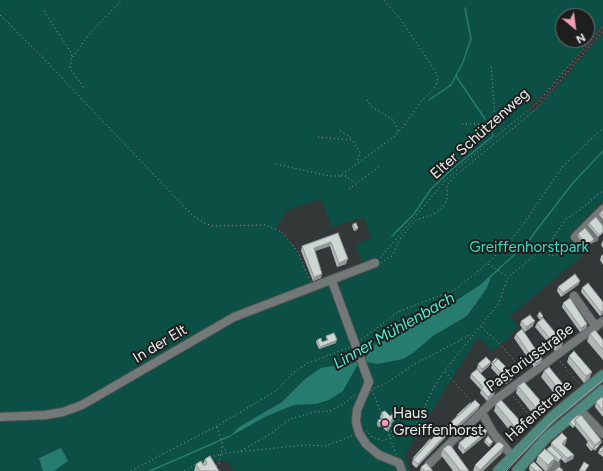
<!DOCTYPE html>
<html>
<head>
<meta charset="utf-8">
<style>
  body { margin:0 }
  #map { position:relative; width:603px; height:471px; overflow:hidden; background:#323837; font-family:Figtree,sans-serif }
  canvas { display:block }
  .north { position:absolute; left:555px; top:8px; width:40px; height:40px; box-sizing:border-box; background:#1c1f1e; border:1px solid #6e7170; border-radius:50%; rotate:151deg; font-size:11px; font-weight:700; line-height:16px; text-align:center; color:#e8eceb }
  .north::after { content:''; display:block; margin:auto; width:14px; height:18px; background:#f09ab5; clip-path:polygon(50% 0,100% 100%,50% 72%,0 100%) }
</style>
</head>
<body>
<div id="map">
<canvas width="603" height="471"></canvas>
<div class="north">N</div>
</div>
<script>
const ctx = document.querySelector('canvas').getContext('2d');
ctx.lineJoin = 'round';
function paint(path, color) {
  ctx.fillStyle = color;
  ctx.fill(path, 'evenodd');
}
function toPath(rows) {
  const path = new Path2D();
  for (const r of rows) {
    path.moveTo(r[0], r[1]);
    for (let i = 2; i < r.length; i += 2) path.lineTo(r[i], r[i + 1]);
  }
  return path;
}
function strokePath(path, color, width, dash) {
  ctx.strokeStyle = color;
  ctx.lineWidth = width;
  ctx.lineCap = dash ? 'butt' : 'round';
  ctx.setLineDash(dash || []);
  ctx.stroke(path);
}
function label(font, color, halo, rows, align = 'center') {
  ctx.font = font + ' Figtree,sans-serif';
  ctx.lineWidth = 4;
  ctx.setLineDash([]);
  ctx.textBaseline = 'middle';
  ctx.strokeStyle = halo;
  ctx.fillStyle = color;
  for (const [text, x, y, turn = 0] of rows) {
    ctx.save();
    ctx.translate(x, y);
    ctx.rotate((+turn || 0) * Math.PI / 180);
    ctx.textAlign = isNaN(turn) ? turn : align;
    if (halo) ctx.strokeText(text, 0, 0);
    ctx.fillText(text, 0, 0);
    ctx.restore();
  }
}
paint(toPath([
  [0,0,603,0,603,24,562,74,537,101,536,99,527,110,534,111,565,78,603,33,603,200,568,237,583,255,510,316,518,328,509,335,509,338,492,351,478,337,405,454,410,471,234,471,227,461,210,461,194,471,0,471],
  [563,16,587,16,587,40,563,40],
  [321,199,332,227,364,217,371,239,356,244,363,266,313,284,294,246,281,233,275,229,288,210],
  [492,275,487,288,468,316,433,336,413,353,403,359,378,364,367,362,357,366,350,379,316,404,294,405,267,416,230,436,239,427,282,402,305,379,321,368,356,362,366,357,377,343,383,338,391,336,440,311,480,285]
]), '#0c5045');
paint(toPath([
  [492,274,487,288,467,316,433,336,413,353,403,359,378,364,367,362,357,366,343,391,329,400,316,404,294,405,267,416,229,437,239,427,282,402,305,379,321,368,356,362,366,357,377,342,383,338,391,336,440,311,480,285],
  [61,448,68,461,54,471,43,471,39,458]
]), '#267c6e');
strokePath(toPath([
  [456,76,485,119],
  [429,100,451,85,463,62,471,39,465,8],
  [392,236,414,214,431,189,451,170,493,136,490,126],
  [491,276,526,244,572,184,603,151],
  [150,471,230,436]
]), '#267c6e', 1.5);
const minor = toPath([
  [596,216,603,224],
  [585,227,594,238],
  [584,247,575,237,603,209],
  [332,281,369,382,357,410,356,422,359,433,366,444,379,455,399,463,402,471],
  [574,296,596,327],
  [579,409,603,434],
  [482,413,493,433,512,456],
  [0,417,46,415,63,412,82,405,234,317,375,263],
  [546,455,556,464,550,471],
  [429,464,491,403,603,321]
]);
const major = toPath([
  [498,471,553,416,603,375],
  [517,471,546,438,603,390]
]);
strokePath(minor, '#505453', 10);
strokePath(major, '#505453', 12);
strokePath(toPath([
  [44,11,72,54,70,68,84,88],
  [0,15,44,59,192,215,206,224,215,226,265,225,282,232,298,252,310,281],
  [73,57,90,33,122,0],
  [367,100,371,106,394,121,398,131],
  [462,124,481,124,495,117,491,64],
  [340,131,349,136,352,140],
  [318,137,352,140,360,152,357,163],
  [276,164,329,176,340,176,395,136,404,126,419,104,436,86,438,77,434,69,401,20,384,0],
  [341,176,346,176,355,183],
  [349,189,381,165],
  [543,249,551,256,560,254,570,243],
  [380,258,446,180,464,163,539,101,603,26],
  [381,263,392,256,400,239,416,220,436,213,443,207,447,200,447,185,455,176,534,111,603,31],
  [488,264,508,277],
  [481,327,501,345,523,371],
  [361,340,398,312,456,289,487,264,508,243,520,229,563,166,603,128],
  [560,361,580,385],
  [445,372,472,402],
  [374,388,385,384,413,365,472,334],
  [565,388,570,393],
  [372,390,382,415],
  [513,396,535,422],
  [217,427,223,446,227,453],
  [366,430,372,437,382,441,410,430,418,421,433,389,442,374,499,303,508,277,548,245,566,219,581,209,603,190],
  [388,431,396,455],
  [389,435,395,426,393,419],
  [241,451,270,434,290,419,314,412,330,411,343,404,356,394],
  [210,457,227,453,305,445,325,446,352,436],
  [216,466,219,464,222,447],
  [131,471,217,426,276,391,294,372,308,363,350,347],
  [184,471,204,460]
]), '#919695', 1, [1, 3]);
strokePath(minor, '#737978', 8);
strokePath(major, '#4f8a80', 10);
strokePath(toPath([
  [506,471,549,425,603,380]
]), '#9da2a1', 1);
paint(toPath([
  [603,210,603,219,599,215,600,213],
  [589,223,603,226,603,233,598,237,588,225],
  [353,224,358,228,357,230,354,231,352,226],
  [338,233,346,264,337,267,330,246,315,251,321,278,313,281,301,251,302,246],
  [578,234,594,239,594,241,587,247,578,237],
  [603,240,603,248,601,245],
  [603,254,603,265,600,260,601,256],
  [580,281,578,285,561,297,557,291,558,287],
  [582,288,603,302,603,314,600,316,581,292],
  [563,303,587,324,586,328,580,332,562,307],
  [538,314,543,316,543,318,540,320,537,316],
  [521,321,533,326,525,332,520,325],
  [537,323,563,342,561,347,555,351,535,327],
  [516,334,542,359,540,363,534,367,514,338],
  [590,334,603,340,603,360,587,341],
  [326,336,336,343,319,349,316,342,317,340,322,342,327,340,326,338],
  [569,356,592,372,589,379,584,383,567,362],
  [491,362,489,366,481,373,477,368,478,364],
  [492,362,513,374,512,379,506,384,491,368,492,365,491,364],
  [544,371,566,388,564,394,558,398,541,377],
  [471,374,494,395,487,401,480,393,481,390,470,378],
  [518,386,543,414,537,419,516,393],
  [603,398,603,417,595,407,596,402],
  [471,404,480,405,478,409,450,436,448,434,416,468,412,464,413,458,431,440,446,428,447,426,456,417,457,415],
  [496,404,523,426,521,433,515,437,494,411],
  [382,412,394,418,393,422,391,423,389,430,386,431,382,426,378,427,377,424,378,420,381,419,380,417],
  [578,415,601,440,600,442,602,441,595,451,594,449,591,451,586,445,588,442,575,426,573,428,569,424,570,422],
  [487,431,485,436,463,454,458,448,459,443],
  [485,440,492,444,489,447,484,442],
  [551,443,566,443,564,445,574,455,573,459,565,463,561,459,558,462,554,459,552,465,546,471,545,471,536,462,538,456,547,450,547,449,551,446],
  [603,446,603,457,598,453,599,450],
  [443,449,469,471,453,471,441,455],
  [502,453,483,471,473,471,475,465],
  [205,459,219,471,194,471,196,464,203,464],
  [530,465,543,471,530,471,529,469],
  [421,467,433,471,420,471]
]), '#b1b8b6');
paint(toPath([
  [358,228,357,230,354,231,355,229],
  [594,239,594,241,587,247,587,245],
  [331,242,330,246,312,252,314,248],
  [348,259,346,264,337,267,339,263],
  [322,274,321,278,313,281,314,277],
  [580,281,578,285,561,297,563,293],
  [603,311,603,314,600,316,601,312],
  [535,321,533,326,525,332,526,327],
  [587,324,586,328,580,332,581,328],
  [337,340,336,343,319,349,320,347],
  [563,342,561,347,555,351,557,347],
  [542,359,540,363,534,367,536,363],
  [491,362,489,366,481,373,482,369],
  [592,372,589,379,584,383,586,376],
  [513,374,512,379,506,384,508,379],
  [566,388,564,394,558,398,561,392],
  [495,390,494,395,487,401,488,397],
  [480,405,478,409,450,436,451,431],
  [545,408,543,414,537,419,540,413],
  [394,418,393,422,389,424,391,420],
  [383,422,382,426,378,427,379,423],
  [391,426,389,430,386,431,387,427],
  [523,426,521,433,515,437,518,431],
  [487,431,485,436,463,454,465,450],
  [449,432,445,438,416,468,418,464],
  [567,438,566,443,561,448,562,444],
  [601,440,599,444,602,441,601,443,595,451,596,449,594,447,594,449,595,445],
  [504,446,502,453,483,471,479,471],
  [574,455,573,459,565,463,567,458],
  [555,458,552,465,546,471,548,465]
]), '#909694');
const building = toPath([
  [603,210,603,216,600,213,603,210],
  [596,217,603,226,603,232,599,235,589,223,596,217],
  [356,223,358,228,355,229,353,224,356,223],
  [585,228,594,239,587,245,578,234,585,228],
  [338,233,348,259,339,263,331,242,314,248,322,274,314,277,302,246,338,233],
  [575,274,580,281,563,293,558,287,575,274],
  [588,283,603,302,603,311,601,312,582,288,588,283],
  [570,298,587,324,581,328,563,303,570,298],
  [540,312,543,316,541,318,538,314,540,312],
  [530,315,535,321,526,327,521,321,530,315],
  [543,318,563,342,557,347,537,323,543,318],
  [522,329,542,359,536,363,516,334,522,329],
  [595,330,603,340,603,350,590,334,595,330],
  [334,333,337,340,320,347,317,340,321,338,322,342,328,340,326,336,334,333],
  [574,351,592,372,586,376,569,356,574,351],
  [486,357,491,362,482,369,478,364,486,357],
  [496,358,497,360,493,363,492,362,496,358],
  [498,359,513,374,508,379,493,364,498,359],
  [549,367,566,388,561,392,544,371,549,367],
  [477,369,495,390,488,397,481,389,483,387,471,374,477,369],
  [524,382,544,405,545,408,540,413,518,386,524,382],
  [602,397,603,398,603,411,596,402,602,397],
  [475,400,480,405,451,431,447,426,475,400],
  [501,400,522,423,523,426,518,431,496,404,501,400],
  [470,403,471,404,458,416,457,415,470,403],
  [385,411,390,416,393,414,394,418,391,420,391,426,387,427,383,422,379,423,378,420,382,419,383,416,382,412,385,411],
  [578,415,579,416,575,420,574,422,576,424,574,426,570,422,578,415],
  [581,415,601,440,595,445,575,420,581,415],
  [481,425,487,431,465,450,459,443,481,425],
  [442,428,447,433,418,464,413,460,442,428],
  [446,428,449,432,447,434,447,433,444,430,446,428],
  [562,433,567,438,562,444,574,455,567,458,551,443,562,433],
  [488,436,493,442,489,445,485,440,488,436],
  [430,439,431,440,414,459,413,458,430,439],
  [589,441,594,447,592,449,587,442,589,441],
  [602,441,596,449,594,447,602,441],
  [500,442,504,446,480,470,475,465,497,443,500,442],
  [448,445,451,446,469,471,461,471,443,449,448,445],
  [551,446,562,457,559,460,547,449,551,446],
  [603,446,603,449,601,452,599,450,603,446],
  [545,449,555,458,548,465,538,456,545,449],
  [210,456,219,471,200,471,196,464,201,461,204,466,206,464,207,464,205,459,210,456],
  [534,462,543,471,536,471,530,465,534,462],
  [584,462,589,465,585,471,579,471,584,462],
  [426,463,433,471,424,471,421,467,426,463],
  [559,467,563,470,562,471,555,471,559,467]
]);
paint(building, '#ced6d4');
strokePath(building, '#909694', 1);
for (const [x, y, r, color] of [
  [385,423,4,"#f09ab5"]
]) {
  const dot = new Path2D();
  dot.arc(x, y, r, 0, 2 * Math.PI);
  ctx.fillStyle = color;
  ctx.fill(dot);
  strokePath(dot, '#1c1f1e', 1.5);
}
label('15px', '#e8eceb', '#1c1f1e', [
  ["Elter Schützenweg",480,134,-42],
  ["In der Elt",160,344,-31],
  ["Pastoriusstraße",530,358,-36],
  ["Hafenstraße",539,411,-42]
]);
label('15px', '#38dbc2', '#1c1f1e', [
  ["Greiffenhorstpark",529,248]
]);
label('15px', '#e8eceb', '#1c1f1e', [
  ["Haus",393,414],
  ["Greiffenhorst",393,431]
], 'left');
label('italic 16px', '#4febd1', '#1c1f1e', [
  ["Linner Mühlenbach",394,331,-30]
]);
</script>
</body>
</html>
